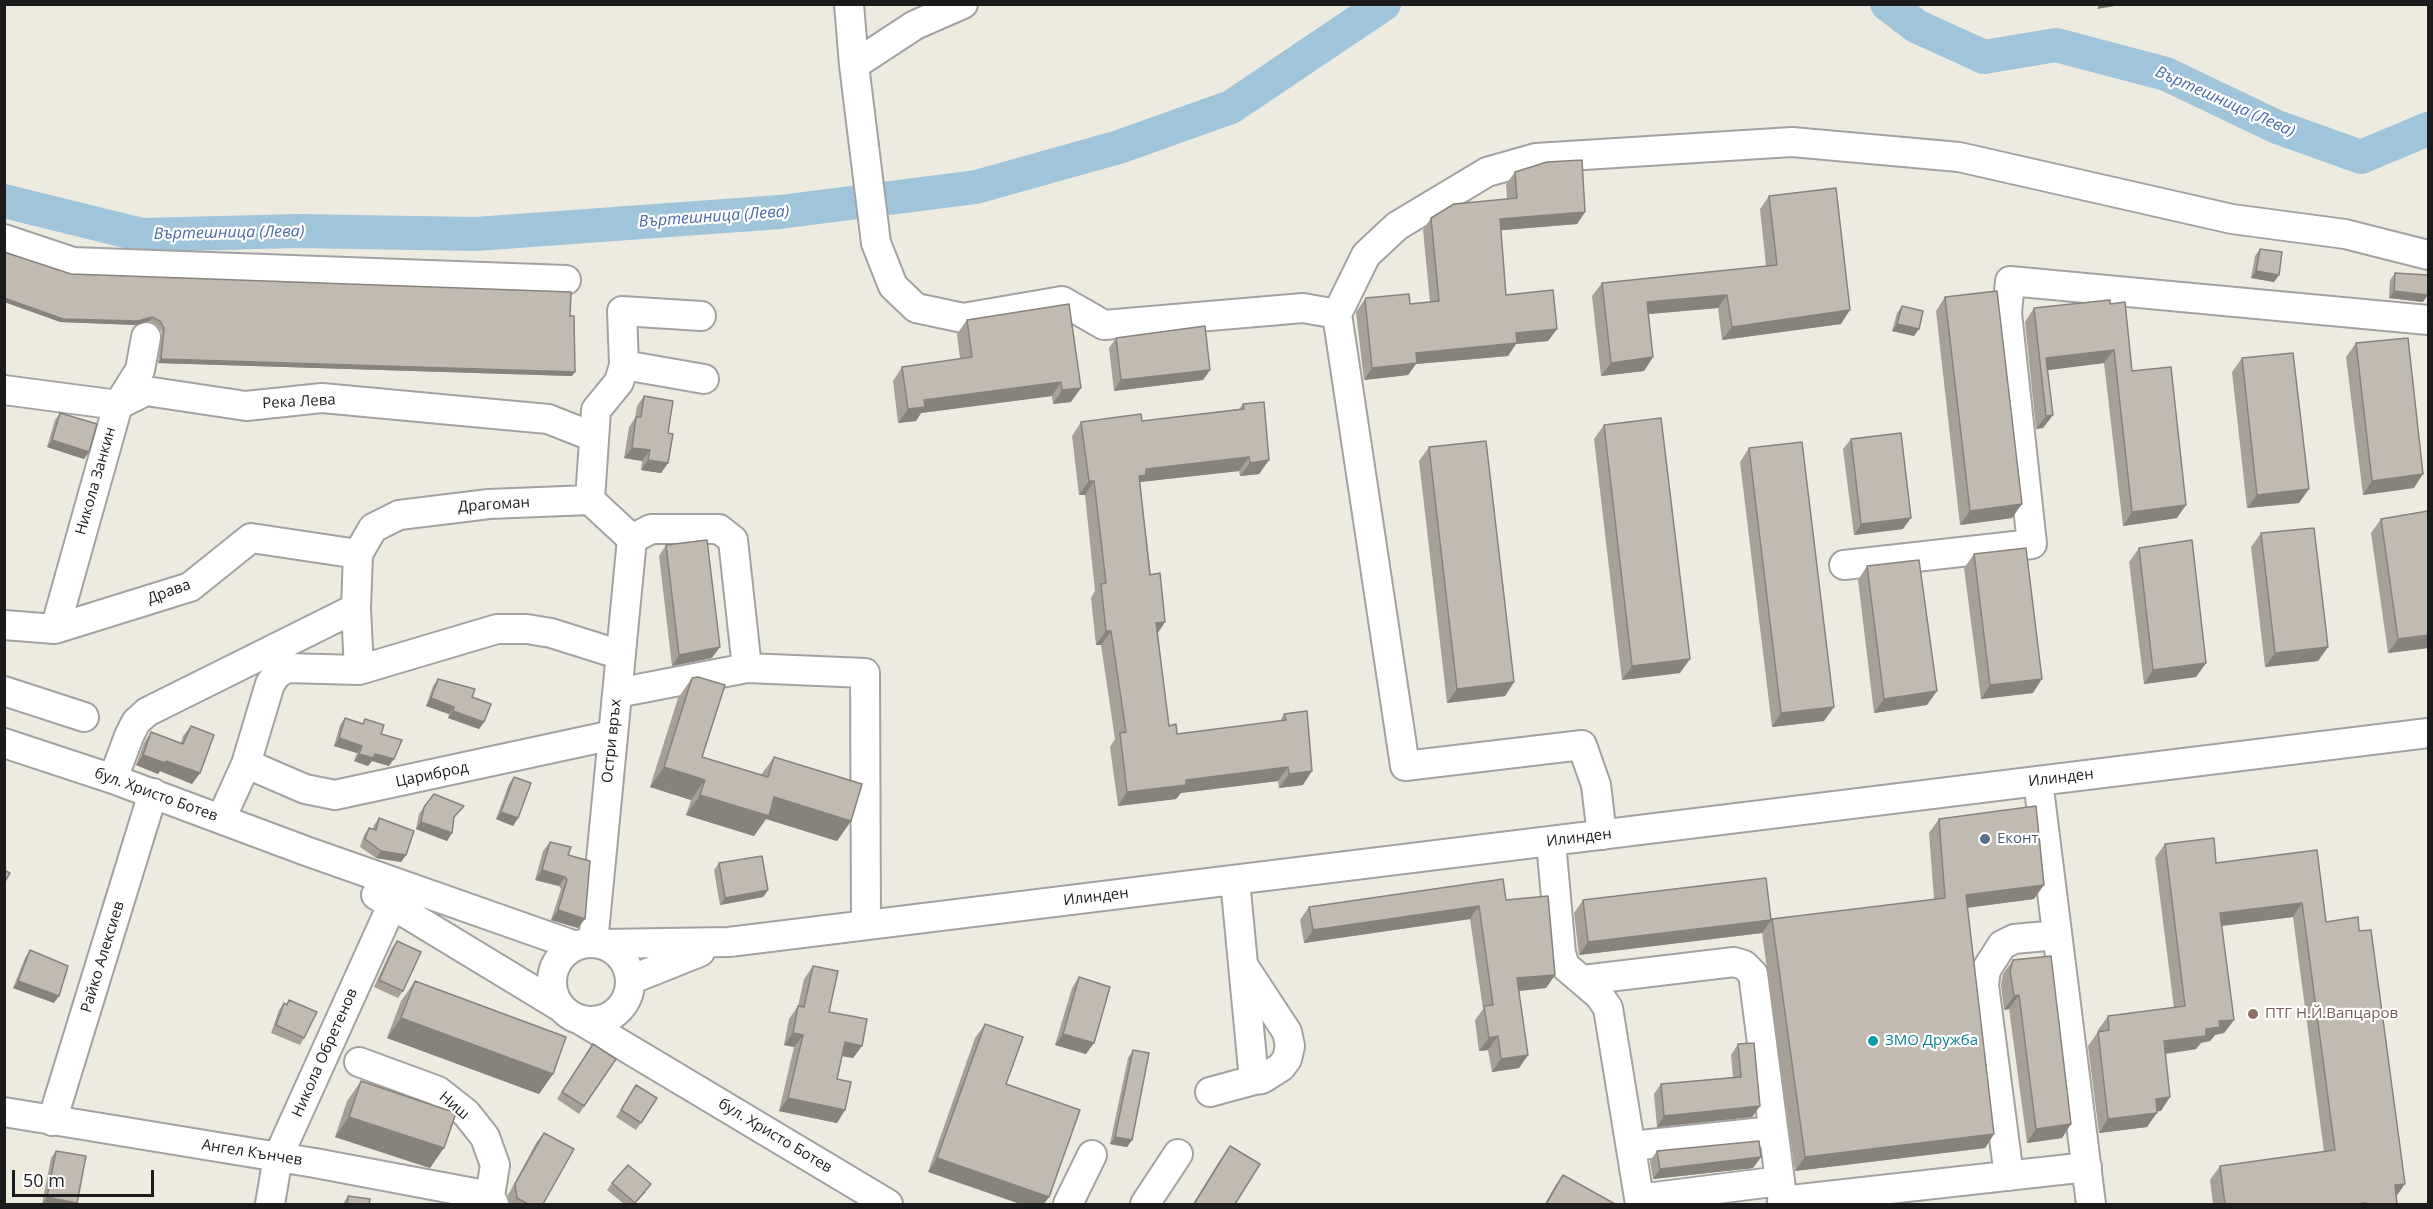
<!DOCTYPE html>
<html>
<head>
<meta charset="utf-8">
<style>
  body { margin:0 }
  #map { position:relative; width:2433px; height:1209px; overflow:hidden; background:#edebe0; font-family:"Open Sans",sans-serif }
  canvas { display:block }
  .frame { position:absolute; inset:0; border:6px solid #1b1b1b; pointer-events:none }
  .scale { position:absolute; left:12px; top:1170px; width:142px; height:27px; box-sizing:border-box; border:3px solid #1b1b1b; border-top:0; padding-left:8px; font-size:18px; line-height:21px; white-space:nowrap; color:#1b1b1b; -webkit-text-stroke:4px #fff; paint-order:stroke }
</style>
</head>
<body>
<div id="map">
<canvas width="2433" height="1209"></canvas>
<div class="frame"></div>
<div class="scale">50 m</div>
</div>
<script>
const ctx = document.querySelector('canvas').getContext('2d');
ctx.lineJoin = 'round';
function toPath(rows) {
  const path = new Path2D();
  for (const r of rows) {
    if (r.length === 3) {
      path.moveTo(r[0] + r[2], r[1]);
      path.arc(r[0], r[1], r[2], 0, 2 * Math.PI);
      continue;
    }
    path.moveTo(r[0], r[1]);
    for (let i = 2; i < r.length; i += 2) path.lineTo(r[i], r[i + 1]);
  }
  return path;
}
function strokePath(path, color, width, dash) {
  ctx.strokeStyle = color;
  ctx.lineWidth = width;
  ctx.lineCap = dash ? 'butt' : 'round';
  ctx.setLineDash(dash || []);
  ctx.stroke(path);
}
function paint(path, color) {
  ctx.fillStyle = color;
  ctx.fill(path, 'evenodd');
}
function label(font, color, halo, rows, align = 'center') {
  ctx.font = font + ' "Open Sans",sans-serif';
  ctx.lineWidth = 4.5;
  ctx.setLineDash([]);
  ctx.textBaseline = 'middle';
  ctx.strokeStyle = halo;
  ctx.fillStyle = color;
  for (const [text, x, y, turn = 0] of rows) {
    ctx.save();
    ctx.translate(x, y);
    ctx.rotate((+turn || 0) * Math.PI / 180);
    ctx.textAlign = isNaN(turn) ? turn : align;
    if (halo) ctx.strokeText(text, 0, 0);
    ctx.fillText(text, 0, 0);
    ctx.restore();
  }
}
strokePath(toPath([
  [1887,4,1916,26,1984,57,2056,45,2166,74,2277,127,2361,157,2428,129],
  [4,201,142,235,298,231,476,234,780,212,976,187,1119,147,1231,107,1384,4]
]), '#a0c4da', 34);
const minor = toPath([
  [849,4,854,65,876,243,893,286,916,308,963,318,1062,301,1104,325,1303,308,1337,314,1405,766,1582,745,1596,785,1602,835],
  [854,65,915,25,963,4],
  [4,239,73,262,566,280],
  [1337,314,1366,255,1397,226,1487,172,1536,158,1792,142,1959,157,2232,219,2345,234,2428,255],
  [624,365,704,379],
  [4,390,118,405,146,391,246,406,322,398,548,419,594,437],
  [590,500,596,410,619,382,624,365,622,311,701,316],
  [632,539,651,529,719,529,733,540,747,668,865,673,866,925],
  [1844,565,2032,544,2007,313,2010,281,2428,320],
  [4,625,55,629,190,587,251,538,358,554],
  [55,629,118,405,140,370,146,337],
  [359,670,497,629,527,629,551,633,621,655],
  [4,691,84,717],
  [617,693,747,668],
  [4,743,113,779,306,851,576,946],
  [254,767,305,789,335,795,613,735],
  [113,779,129,736,136,722,147,712,356,608],
  [2038,781,2091,1204],
  [221,819,246,764,270,684,276,675,286,668,359,670,356,608,358,554,373,528,399,515,489,504,590,500,632,539],
  [1551,842,1561,953,1565,966,1599,995,1608,1008,1640,1204],
  [1235,880,1254,1080,1262,1079,1281,1067,1287,1059,1290,1046,1287,1032,1243,965],
  [376,895,559,1006],
  [591,982,39],
  [593,943,632,539],
  [600,944,729,942,2428,733],
  [630,980,700,952],
  [1583,980,1734,962,1744,965,1753,974,1783,1204],
  [582,1021,888,1204],
  [359,1062,438,1091,466,1113,485,1137,495,1165,490,1196],
  [1210,1092,1254,1080],
  [4,1112,315,1163,490,1196,494,1204],
  [52,1121,153,793],
  [1631,1146,1773,1131],
  [2009,1176,1984,985,1986,970,2002,945,2014,939,2057,935],
  [1639,1199,1780,1181],
  [1782,1201,2087,1167],
  [270,1204,278,1157,392,905],
  [1068,1204,1092,1155],
  [1145,1204,1178,1154]
]);
strokePath(minor, '#a2a2a2', 32);
strokePath(minor, '#fff', 28);
paint(toPath([
  [1515,172,1585,212,1577,224,1501,230,1506,295,1557,329,1548,341,1516,344,1508,356,1416,364,1408,375,1364,380,1356,312,1366,298,1410,304,1430,302,1423,230,1431,218,1507,199,1506,184],
  [1769,196,1841,324,1722,340,1718,308,1648,314,1653,357,1644,371,1601,376,1592,296,1602,283,1766,266,1760,209],
  [2260,249,2279,275,2274,282,2251,278,2255,256],
  [2395,273,2423,302,2389,298,2390,280],
  [71,274,570,316,572,376,158,363,162,332,157,325,150,321,136,325,60,322],
  [1945,297,2012,518,1960,525,1936,311],
  [1069,304,1071,402,1053,404,1052,396,921,413,916,421,898,423,893,381,902,367,960,359,957,334,967,320],
  [2110,304,2132,371,2177,518,2123,526,2104,363,2047,370,2053,415,2043,428,2036,429,2025,322,2034,308],
  [1902,306,1919,329,1914,336,1892,331,1897,313],
  [1116,338,1210,370,1203,380,1114,391,1109,348],
  [2356,343,2414,488,2363,495,2346,357],
  [2242,358,2299,503,2247,508,2232,372],
  [644,396,668,433,668,463,661,473,641,470,642,461,624,458,629,427,635,418,637,406],
  [1243,404,1269,460,1259,474,1240,476,1239,471,1140,482,1140,483,1169,726,1177,734,1280,721,1284,714,1303,785,1279,788,1278,781,1181,793,1176,799,1118,806,1110,747,1115,739,1101,645,1096,645,1091,598,1095,591,1085,495,1079,495,1072,436,1081,422,1142,421,1239,409],
  [60,413,89,452,84,459,47,447,55,420],
  [1604,425,1680,673,1622,680,1594,439],
  [1851,439,1903,529,1854,535,1843,449],
  [1429,447,1514,682,1505,696,1447,703,1419,461],
  [1749,448,1824,721,1772,727,1740,462],
  [2428,511,2428,648,2388,653,2371,533,2381,519],
  [2261,533,2328,647,2318,661,2265,667,2251,547],
  [666,545,712,658,672,666,659,556],
  [2139,548,2206,663,2196,677,2144,684,2129,562],
  [1974,554,2033,693,1981,699,1964,568],
  [1867,566,1927,705,1874,713,1858,580],
  [692,678,702,757,761,775,774,757,851,821,837,841,766,819,754,836,686,815,691,800,650,787,678,698],
  [438,679,484,722,479,729,448,718,449,714,426,706,433,686],
  [345,718,362,724,365,719,381,734,389,766,372,761,368,766,354,761,357,753,334,746,340,725],
  [191,726,200,773,192,784,160,771,158,774,136,765,144,743,151,732,181,743,183,736],
  [514,777,518,818,513,826,496,819,509,784],
  [424,807,454,818,452,833,447,841,416,829,419,814],
  [379,818,406,855,401,862,376,858,360,847,364,835,369,828,373,829,374,825],
  [1939,819,2034,899,1967,908,1994,1134,1985,1148,1795,1171,1762,933,1579,955,1574,913,1583,900,1771,920,1934,899,1929,833],
  [550,842,568,855,578,928,551,920,561,889,559,886,535,880,543,851],
  [2165,844,2216,863,2317,850,2326,922,2359,931,2397,1204,2213,1204,2210,1180,2220,1166,2324,1152,2293,917,2222,926,2234,1020,2224,1033,2215,1035,2210,1041,2201,1042,2196,1049,2166,1054,2161,1111,2157,1111,2147,1127,2099,1133,2088,1046,2098,1032,2098,1030,2108,1016,2174,1008,2155,858],
  [719,863,768,890,763,897,720,905,714,870],
  [1506,900,1555,975,1546,988,1519,991,1528,1055,1519,1068,1492,1072,1488,1050,1479,1051,1475,1020,1483,1009,1470,919,1304,943,1300,920,1309,907],
  [397,941,403,991,398,998,374,987,392,948],
  [30,950,54,1003,13,988,25,958],
  [2013,960,2071,1124,2062,1138,2027,1143,2009,1009,2004,1010,2001,985,2003,974],
  [813,966,829,1012,862,1046,853,1058,842,1056,837,1079,845,1110,837,1123,779,1111,794,1047,784,1045,789,1019,798,1006,804,979],
  [1079,977,1086,1054,1055,1045,1072,988],
  [415,981,553,1074,539,1094,387,1038,401,1001],
  [289,1000,304,1038,300,1045,271,1033,279,1010,284,1003,286,1004],
  [985,1024,1023,1037,928,1172,975,1038],
  [593,1044,616,1059,579,1114,557,1099],
  [1738,1044,1760,1106,1752,1117,1657,1127,1654,1094,1661,1084,1733,1077,1731,1055],
  [1133,1050,1132,1140,1127,1147,1110,1144,1128,1058],
  [361,1081,430,1168,335,1137,347,1101],
  [636,1085,641,1123,636,1130,616,1117],
  [544,1133,543,1204,509,1204,508,1195,536,1143],
  [1230,1146,1235,1204,1193,1204,1220,1160],
  [56,1151,77,1203,76,1204,42,1204,51,1158],
  [1657,1151,1761,1157,1753,1168,1653,1179,1650,1161],
  [1563,1175,1615,1204,1545,1204,1555,1186],
  [612,1183,646,1192,634,1204,624,1204,607,1190],
  [348,1196,369,1204,343,1204]
]), '#a6a097');
paint(toPath([
  [2100,4,2127,4,2097,9],
  [1585,212,1577,224,1492,231,1500,219],
  [2256,271,2279,275,2274,282,2251,278],
  [2394,291,2428,295,2423,302,2389,298],
  [1727,295,1718,308,1638,315,1647,302],
  [4,298,152,317,150,321,136,325,60,322,4,302],
  [1850,310,1841,324,1722,340,1732,327],
  [1897,324,1919,329,1914,336,1892,331],
  [1557,329,1548,341,1516,344,1508,356,1416,364,1408,375,1364,380,1372,368,1416,353,1516,333],
  [2114,350,2104,363,2041,371,2046,358],
  [1653,357,1644,371,1601,376,1611,363],
  [161,359,575,372,572,376,158,363],
  [1210,370,1203,380,1114,391,1121,380],
  [1061,382,1052,396,921,413,916,421,898,423,908,409,924,400],
  [1081,388,1071,402,1053,404,1062,390],
  [2053,415,2043,428,2036,429,2046,416],
  [52,440,89,452,84,459,47,447],
  [632,448,650,450,642,461,624,458],
  [1249,457,1239,471,1140,482,1136,489,1139,476,1146,469],
  [648,460,668,463,661,473,641,470],
  [1269,460,1259,474,1240,476,1250,463],
  [2423,474,2414,488,2363,495,2372,481],
  [1089,481,1094,481,1085,495,1079,495],
  [2309,489,2299,503,2247,508,2257,495],
  [2022,504,2012,518,1960,525,1970,511],
  [2186,505,2177,518,2123,526,2132,512],
  [1911,518,1903,529,1854,535,1861,524],
  [1165,622,1156,636,1156,623],
  [1106,631,1111,631,1101,645,1096,645],
  [2428,635,2428,648,2388,653,2398,639],
  [720,647,712,658,672,666,679,655],
  [2328,647,2318,661,2265,667,2275,653],
  [1690,659,1680,673,1622,680,1632,666],
  [2206,663,2196,677,2144,684,2153,670],
  [2042,679,2033,693,1981,699,1990,685],
  [1514,682,1505,696,1447,703,1457,689],
  [1937,691,1927,705,1874,713,1884,699],
  [431,698,454,707,449,714,426,706],
  [1834,707,1824,721,1772,727,1781,713],
  [453,711,484,722,479,729,448,718],
  [339,738,362,746,357,753,334,746],
  [359,754,375,754,394,759,389,766,372,761,368,766,354,761],
  [143,755,166,761,200,773,192,784,160,771,158,774,136,765],
  [664,767,705,780,691,800,650,787],
  [1288,767,1278,781,1181,793,1176,799,1118,806,1127,792,1186,780],
  [1312,771,1303,785,1279,788,1289,774],
  [700,795,774,797,851,821,837,841,766,819,754,836,686,815],
  [501,812,518,818,513,826,496,819],
  [421,822,452,833,447,841,416,829],
  [381,851,406,855,401,862,376,858],
  [542,870,565,877,559,886,535,880],
  [2044,885,2034,899,1956,909,1966,895],
  [768,890,763,897,720,905,725,898],
  [2302,903,2293,917,2211,927,2220,913],
  [1479,906,1470,919,1304,943,1313,930],
  [558,910,585,919,578,928,551,920],
  [1771,920,1762,933,1579,955,1588,942],
  [1555,975,1546,988,1508,992,1517,978],
  [18,981,59,996,54,1003,13,988],
  [2019,995,2009,1009,2004,1010,2014,996],
  [401,1018,553,1074,539,1094,387,1038],
  [2234,1020,2224,1033,2215,1035,2210,1041,2201,1043,2196,1049,2154,1055,2164,1041,2206,1029,2219,1021],
  [793,1033,803,1035,794,1047,784,1045],
  [1063,1034,1094,1043,1086,1054,1055,1045],
  [1498,1036,1488,1050,1479,1051,1489,1038],
  [845,1042,862,1046,853,1058,836,1055],
  [1528,1055,1519,1068,1492,1072,1501,1059],
  [2170,1097,2161,1111,2146,1113,2156,1099],
  [788,1098,845,1110,837,1123,779,1111],
  [1760,1106,1752,1117,1657,1127,1664,1116],
  [2157,1113,2147,1127,2099,1133,2108,1119],
  [349,1117,444,1148,430,1168,335,1137],
  [2071,1124,2062,1138,2027,1143,2036,1129],
  [1994,1134,1985,1148,1795,1171,1805,1157],
  [1115,1137,1132,1140,1127,1147,1110,1144],
  [1761,1157,1753,1168,1653,1179,1660,1169],
  [937,1158,1049,1197,1044,1204,1020,1204,928,1172],
  [2405,1184,2395,1198,2395,1185],
  [47,1197,77,1203,76,1204,42,1204]
]), '#87827b');
const building = toPath([
  [1582,160,1585,212,1500,219,1506,295,1553,290,1557,329,1516,333,1517,343,1416,353,1417,363,1372,368,1365,300,1366,298,1409,294,1410,304,1439,301,1431,218,1454,204,1517,198,1515,172,1547,162,1582,160],
  [1836,188,1850,310,1732,327,1727,295,1647,302,1653,357,1611,363,1602,283,1777,265,1769,196,1836,188],
  [2260,249,2282,252,2279,275,2256,271,2260,249],
  [4,252,71,274,571,292,570,316,574,316,575,372,161,359,164,328,160,321,152,317,138,321,63,319,4,298,4,252],
  [2395,273,2428,275,2428,295,2394,291,2395,273],
  [1997,291,2022,504,1970,511,1945,297,1997,291],
  [2110,300,2110,304,2125,302,2132,371,2171,367,2186,505,2132,512,2114,350,2046,358,2053,415,2046,416,2034,308,2110,300],
  [1069,304,1081,388,1062,390,1061,382,924,400,925,407,908,409,902,367,972,357,967,320,1069,304],
  [1902,306,1923,311,1919,329,1897,324,1902,306],
  [1205,326,1210,370,1121,380,1116,338,1205,326],
  [2408,338,2423,474,2372,481,2356,343,2408,338],
  [2293,353,2309,489,2257,495,2242,358,2293,353],
  [644,396,673,401,668,433,673,434,668,463,648,460,650,450,632,448,636,417,641,417,644,396],
  [1264,402,1269,460,1250,463,1249,457,1146,469,1146,475,1139,476,1150,575,1160,573,1165,622,1156,623,1169,726,1176,724,1177,734,1286,720,1284,714,1307,711,1312,771,1289,774,1288,767,1186,780,1186,785,1127,792,1120,733,1126,732,1111,631,1106,631,1101,584,1106,583,1094,481,1089,481,1081,422,1141,414,1142,421,1244,409,1243,404,1264,402],
  [60,413,97,424,89,452,52,440,60,413],
  [1661,418,1690,659,1632,666,1604,425,1661,418],
  [1901,433,1911,518,1861,524,1851,439,1901,433],
  [1486,441,1514,682,1457,689,1429,447,1486,441],
  [1802,442,1834,707,1781,713,1749,448,1802,442],
  [2428,511,2428,635,2398,639,2381,519,2428,511],
  [2314,528,2328,647,2275,653,2261,533,2314,528],
  [707,540,720,647,679,655,666,545,707,540],
  [2192,540,2206,663,2153,670,2139,548,2192,540],
  [2026,548,2042,679,1990,685,1974,554,2026,548],
  [1919,560,1937,691,1884,699,1867,566,1919,560],
  [698,677,725,685,702,757,768,777,774,757,862,784,851,821,774,797,769,816,700,795,705,780,664,767,692,678,698,677],
  [438,679,475,689,472,697,491,704,484,722,453,711,454,707,431,698,438,679],
  [345,718,363,724,365,719,384,725,381,734,402,740,394,759,375,754,373,758,359,754,362,746,339,738,345,718],
  [191,726,214,735,200,773,166,761,165,763,143,755,151,732,183,744,191,726],
  [514,777,531,783,518,818,501,812,514,777],
  [434,794,464,806,454,817,452,833,421,822,424,807,434,794],
  [2036,806,2044,885,1966,895,1994,1134,1805,1157,1772,919,1945,898,1939,819,2036,806],
  [379,818,414,831,406,855,381,851,365,839,369,828,376,830,379,818],
  [2214,838,2216,863,2317,850,2326,922,2358,917,2359,931,2371,930,2405,1184,2395,1185,2397,1204,2366,1204,2366,1203,2355,1204,2225,1204,2220,1166,2335,1150,2302,903,2220,913,2234,1020,2219,1021,2220,1027,2206,1029,2206,1036,2164,1041,2170,1097,2156,1099,2157,1113,2108,1119,2098,1032,2109,1030,2108,1016,2185,1006,2165,844,2214,838],
  [550,842,571,847,568,855,590,861,585,919,558,910,567,880,565,877,542,870,550,842],
  [762,856,768,890,725,898,719,863,762,856],
  [4,870,10,873,4,883,4,870],
  [1766,878,1771,920,1588,942,1583,900,1766,878],
  [1503,879,1506,900,1548,896,1555,975,1517,978,1528,1055,1501,1059,1498,1036,1489,1038,1484,1006,1493,1005,1479,906,1313,930,1309,907,1503,879],
  [397,941,421,952,403,991,379,980,397,941],
  [30,950,68,966,59,996,18,981,30,950],
  [2051,956,2071,1124,2036,1129,2019,995,2014,996,2010,971,2013,960,2051,956],
  [813,966,838,971,829,1012,867,1019,862,1046,845,1042,837,1079,851,1082,845,1110,788,1098,803,1035,793,1033,798,1006,804,1007,813,966],
  [1079,977,1110,987,1094,1043,1063,1034,1079,977],
  [415,981,566,1037,553,1074,401,1018,415,981],
  [289,1000,317,1012,304,1038,276,1025,284,1003,287,1005,289,1000],
  [985,1024,1023,1037,1006,1084,1080,1110,1049,1197,937,1158,985,1024],
  [1754,1043,1760,1106,1664,1116,1661,1084,1741,1077,1738,1044,1754,1043],
  [593,1044,616,1059,584,1106,562,1092,593,1044],
  [1133,1050,1149,1053,1132,1140,1115,1137,1133,1050],
  [361,1081,456,1113,444,1148,349,1117,361,1081],
  [636,1085,657,1098,641,1123,621,1110,636,1085],
  [544,1133,574,1149,543,1204,528,1204,517,1198,515,1184,544,1133],
  [1759,1141,1761,1157,1660,1169,1657,1151,1759,1141],
  [1230,1146,1260,1164,1235,1204,1194,1204,1230,1146],
  [56,1151,86,1156,77,1203,47,1197,56,1151],
  [628,1165,651,1184,635,1203,612,1183,628,1165],
  [1563,1175,1615,1204,1546,1204,1563,1175],
  [348,1196,370,1199,369,1204,347,1204,348,1196]
]);
paint(building, '#c1bab0');
strokePath(building, '#87827b', 1.5);
for (const [x, y, r, color] of [
  [1985,839,6,"#5c6f8a"],
  [2253,1014,6,"#8d6e63"],
  [1873,1041,6,"#0f9aa8"]
]) {
  const dot = new Path2D();
  dot.arc(x, y, r, 0, 2 * Math.PI);
  ctx.fillStyle = color;
  ctx.fill(dot);
  strokePath(dot, '#fff', 2);
}
label('15px', '#1b1b1b', '#fff', [
  ["Река Лева",299,402,-3],
  ["Никола Занкин",96,481,-74],
  ["Драгоман",494,505,-4],
  ["Драва",169,592,-20],
  ["Остри връх",612,741,-84],
  ["Цариброд",432,775,-12],
  ["Илинден",2061,778,-7],
  ["бул. Христо Ботев",156,795,20],
  ["Илинден",1579,838,-7],
  ["Илинден",1096,897,-7],
  ["Райко Алексиев",103,957,-73],
  ["Никола Обретенов",325,1053,-66],
  ["Ниш",454,1106,40],
  ["бул. Христо Ботев",775,1136,31],
  ["Ангел Кънчев",252,1153,9]
]);
label('15px', '#4e5e75', '#fff', [
  ["Еконт",1997,839]
], 'left');
label('15px', '#785e54', '#fff', [
  ["ПТГ Н.Й.Вапцаров",2265,1014]
], 'left');
label('15px', '#0d838f', '#fff', [
  ["ЗМО Дружба",1885,1041]
], 'left');
label('italic 16px', '#4969a8', '#fff', [
  ["Въртешница (Лева)",2225,102,24],
  ["Въртешница (Лева)",714,217,-4],
  ["Въртешница (Лева)",229,233,-1]
]);
</script>
</body>
</html>
